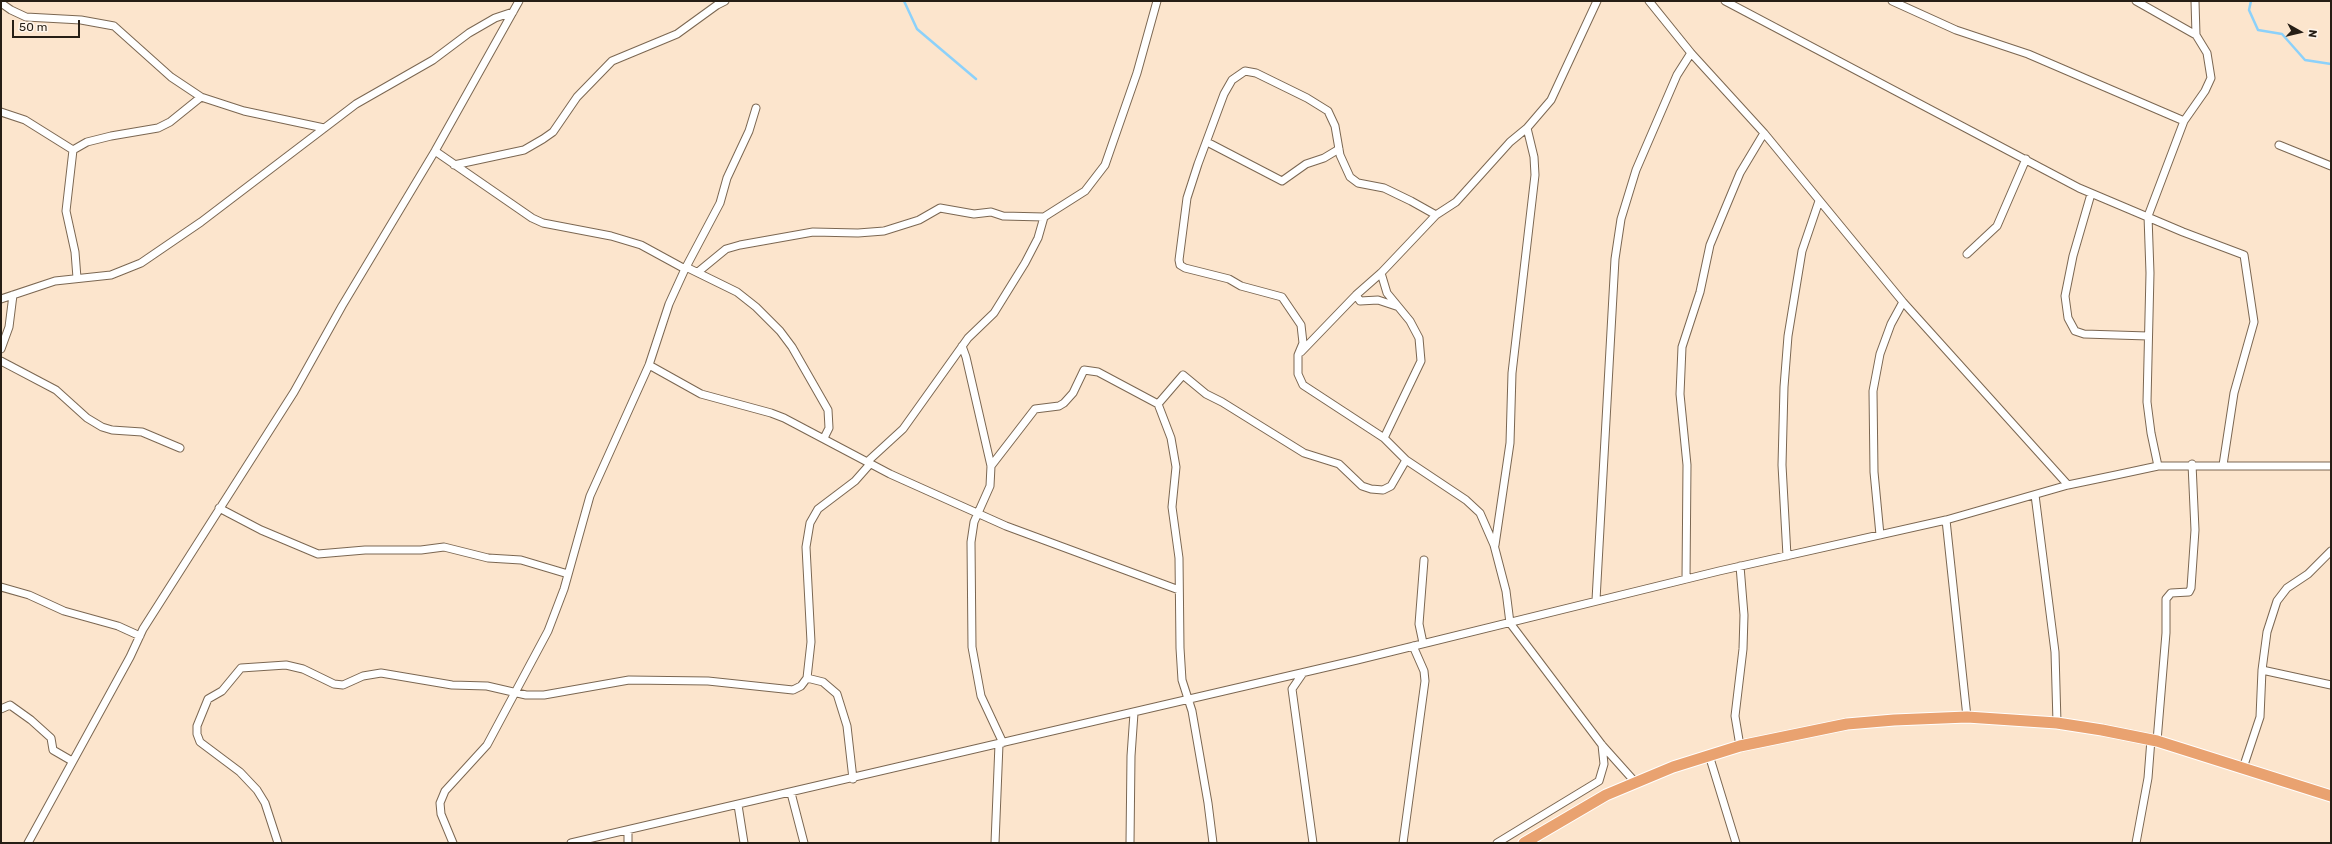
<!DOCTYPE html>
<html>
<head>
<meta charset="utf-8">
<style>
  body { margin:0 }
  #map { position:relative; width:2332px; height:844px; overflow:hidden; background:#fce5cd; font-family:Rubik,sans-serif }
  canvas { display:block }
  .frame { position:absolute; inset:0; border:2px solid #261e15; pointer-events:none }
  .north { position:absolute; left:2280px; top:12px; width:40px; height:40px; -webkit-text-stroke:3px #fef5eb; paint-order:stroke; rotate:98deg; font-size:11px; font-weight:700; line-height:16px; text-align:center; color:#261e15 }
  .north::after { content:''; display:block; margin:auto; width:14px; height:18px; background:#261e15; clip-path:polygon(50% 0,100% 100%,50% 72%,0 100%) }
  .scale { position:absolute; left:12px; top:20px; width:68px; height:18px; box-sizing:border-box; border:2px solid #261e15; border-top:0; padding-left:5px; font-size:12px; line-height:14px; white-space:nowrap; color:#261e15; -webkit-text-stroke:3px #fef5eb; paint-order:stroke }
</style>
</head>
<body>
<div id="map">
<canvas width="2332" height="844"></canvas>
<div class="frame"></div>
<div class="north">N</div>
<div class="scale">50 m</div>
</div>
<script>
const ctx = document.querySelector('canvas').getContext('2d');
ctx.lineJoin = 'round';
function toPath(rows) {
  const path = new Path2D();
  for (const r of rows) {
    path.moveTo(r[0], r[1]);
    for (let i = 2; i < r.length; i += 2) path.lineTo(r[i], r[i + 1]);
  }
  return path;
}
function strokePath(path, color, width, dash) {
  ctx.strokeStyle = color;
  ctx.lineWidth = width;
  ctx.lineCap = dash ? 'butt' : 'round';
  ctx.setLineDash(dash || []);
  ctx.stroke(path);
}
strokePath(toPath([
  [904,1,917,29,976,79],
  [2251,1,2249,10,2258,30,2282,34,2305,60,2331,64]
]), '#8cd1fa', 2.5);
const minor = toPath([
  [1649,1,1691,53,1764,133,1903,302,2068,485],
  [1725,1,2079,188,2183,232,2244,255,2254,322,2234,393,2223,465],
  [1892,1,1956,30,2028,54,2184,121],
  [2136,1,2196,35],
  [1,3,11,10,26,17,81,20,114,26,171,77,201,97,244,111,324,128],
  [1,112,25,120,73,150],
  [1207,142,1282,181,1306,164,1324,158,1339,149],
  [2279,145,2331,166],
  [435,151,532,218,543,223,611,236,641,245,685,269],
  [454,165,524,150,543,139,553,132,577,97,612,61,677,34,717,5,725,1],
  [2091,194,2073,256,2065,296,2068,318,2075,331,2084,334,2148,336],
  [1436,215,1411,201,1384,188,1358,183,1350,177,1340,155,1335,126,1328,111,1307,98,1256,73,1245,71,1232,80,1224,94,1198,164,1187,198,1179,260,1180,265,1185,268,1229,279,1241,286,1282,297,1301,325,1303,343,1298,355,1298,374,1303,385,1384,438,1406,460,1466,500,1480,513,1494,545,1506,591,1510,623,1602,745,1636,783],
  [1967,254,1997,226,2026,159],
  [686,267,737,292,756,307,780,331,792,347,828,410,829,428,824,438],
  [698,272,726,249,740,245,813,232,858,233,884,231,919,220,940,208,974,214,991,212,1003,216,1044,217],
  [1381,273,1387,293,1410,321,1419,338,1421,361,1384,438],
  [77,278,75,252,66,211,73,150,87,142,111,136,158,128,170,122,201,97],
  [1356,295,1360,301,1378,300,1396,306],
  [1,299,55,281,111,275,141,263,201,222,356,104,433,60,469,33,495,18,513,12],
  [962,346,966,357,991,466,990,486,974,522,971,542,972,647,981,696,1003,743],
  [1,349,9,327,13,295],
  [1301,352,1356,295,1381,273,1436,215,1456,202,1510,142,1527,128],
  [1,361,56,390,87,418,102,427,112,430,142,432,180,448],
  [649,365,701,394,771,413,784,418,890,474,1006,526,1179,590],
  [1158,404,1183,375,1206,394,1222,402,1304,453,1339,464,1362,486,1371,489,1383,490,1391,486,1406,460],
  [867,462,903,429,968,338,994,313,1025,263,1038,238,1044,217,1085,191,1105,165,1137,73,1157,1],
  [991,466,1035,409,1059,406,1064,403,1073,393,1084,370,1098,372,1158,404,1171,438,1176,467,1172,507,1179,558,1180,648,1182,680,1192,711,1208,803,1213,843],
  [2158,466,2151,433,2147,402,2150,273,2148,216,2184,121,2205,91,2211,78,2207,53,2196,35,2195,1],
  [2035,495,2055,652,2057,723],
  [219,508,261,530,318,554,365,550,421,550,444,547,488,558,521,560,568,574],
  [1946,520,1967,717],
  [1880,535,1874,472,1873,391,1880,354,1891,324,1903,302],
  [1495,545,1510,443,1512,373,1535,175,1534,157,1527,128,1551,100,1597,1],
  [1787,556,1782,465,1784,387,1788,336,1802,251,1819,201],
  [1740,566,1744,615,1743,649,1735,716,1740,746],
  [1686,579,1687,465,1680,394,1682,347,1700,292,1710,245,1740,173,1764,133],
  [1,587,29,595,64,611,118,626,140,636],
  [1596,600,1615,259,1621,219,1636,170,1677,75,1691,53],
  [1423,643,1419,624,1424,560],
  [2262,670,2331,685],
  [1303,673,1292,689,1313,843],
  [1,709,10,705,31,720,51,738,53,750,72,761],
  [2157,741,2166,633,2166,599,2171,593,2189,592,2191,588,2195,530,2192,464],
  [1709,755,1736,843],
  [2243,768,2260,717,2262,670,2267,632,2277,601,2287,588,2308,574,2331,551],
  [853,779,847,726,837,694,823,682,807,678,811,642,806,547,810,523,818,509,855,481,870,464],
  [791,793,804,843],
  [738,805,744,843],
  [628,830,628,843],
  [28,843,130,657,143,629,294,392,342,306,435,151,519,1],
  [278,843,265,803,257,790,240,772,200,742,197,734,197,726,208,699,222,691,241,668,286,665,303,669,334,684,343,685,363,676,381,673,452,685,487,686,526,695,544,695,629,680,708,681,793,690,801,686,807,678],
  [453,843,441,814,440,803,445,791,487,745,548,631,564,589,590,496,649,365,669,304,685,269,720,203,727,178,749,131,756,108],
  [571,843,1357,660,1719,571,1946,520,2068,485,2116,475,2158,466,2331,466],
  [995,843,999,744],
  [1130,843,1131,756,1134,713],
  [1403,843,1425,681,1424,671,1413,646],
  [1497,843,1599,781,1604,764,1602,745],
  [2136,843,2148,778,2151,739]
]);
const primary = toPath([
  [1524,843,1606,795,1673,767,1740,746,1847,724,1894,720,1967,717,2057,723,2102,730,2157,741,2331,796]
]);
strokePath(minor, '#7b6752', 9);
strokePath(primary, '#fff', 13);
strokePath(minor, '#fff', 7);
strokePath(primary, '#e9a270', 11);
</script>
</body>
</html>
